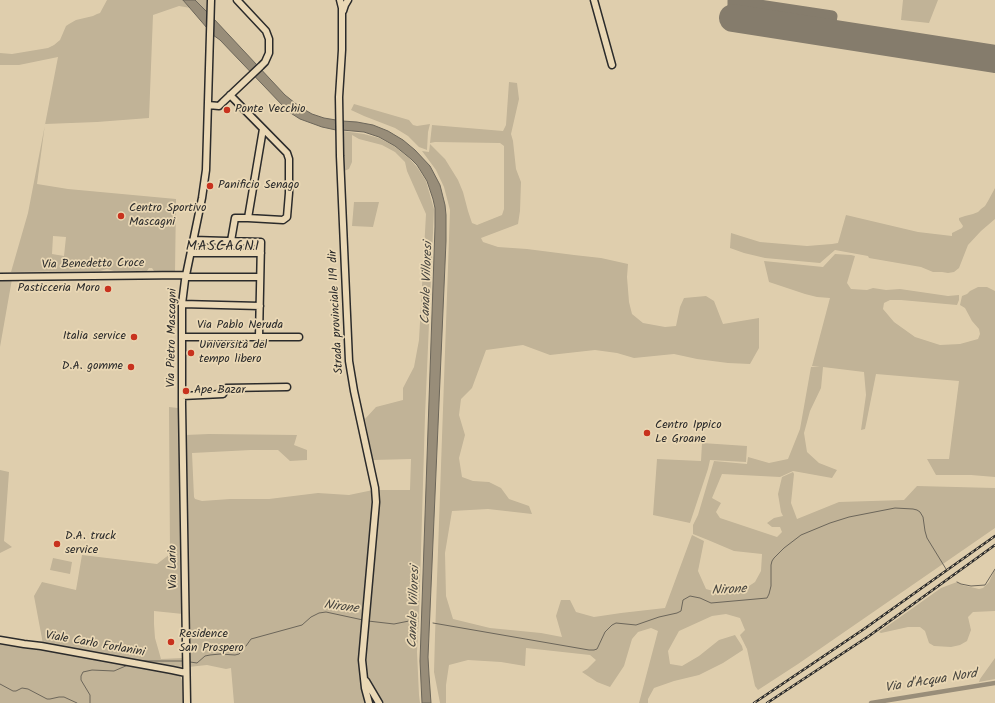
<!DOCTYPE html>
<html>
<head>
<meta charset="utf-8">
<style>
  body { margin:0 }
  canvas { display:block; background:#dfcead }
</style>
</head>
<body>
<canvas width="995" height="703"></canvas>
<script>
const ctx = document.querySelector('canvas').getContext('2d');
ctx.lineJoin = 'round';
function paint(path, color) {
  ctx.fillStyle = color;
  ctx.fill(path, 'evenodd');
}
function toPath(rows) {
  const path = new Path2D();
  for (const r of rows) {
    path.moveTo(r[0], r[1]);
    for (let i = 2; i < r.length; i += 2) path.lineTo(r[i], r[i + 1]);
  }
  return path;
}
function strokePath(path, color, width, dash) {
  ctx.strokeStyle = color;
  ctx.lineWidth = width;
  ctx.lineCap = dash ? 'butt' : 'round';
  ctx.setLineDash(dash || []);
  ctx.stroke(path);
}
function label(font, color, halo, rows, align = 'center') {
  ctx.font = font + ' Kalam,sans-serif';
  ctx.lineWidth = 3.5;
  ctx.setLineDash([]);
  ctx.textBaseline = 'middle';
  ctx.strokeStyle = halo;
  ctx.fillStyle = color;
  for (const [text, x, y, turn = 0] of rows) {
    ctx.save();
    ctx.translate(x, y);
    ctx.rotate((+turn || 0) * Math.PI / 180);
    ctx.textAlign = isNaN(turn) ? turn : align;
    if (halo) ctx.strokeText(text, 0, 0);
    ctx.fillText(text, 0, 0);
    ctx.restore();
  }
}
paint(toPath([
  [107,0,207,0,208,11,179,6,153,15,149,118,97,122,45,124,37,184,68,189,176,199,175,273,171,271,154,271,152,268,149,268,147,271,114,271,107,269,100,271,11,272,28,213,58,57,19,65,0,65,0,53,12,54,48,48,54,45,60,40,66,26,69,24,76,20,93,16,97,14,100,13],
  [53,236,66,237,64,256,52,254],
  [903,0,938,0,929,23,901,20],
  [509,82,517,83,519,99,511,134,513,141,516,169,521,182,520,211,518,224,481,238,483,242,498,247,527,249,574,255,601,258,628,264,627,277,629,302,632,314,643,323,665,327,676,326,680,307,684,298,706,296,714,301,723,324,759,318,759,348,750,364,728,363,697,359,674,354,634,358,617,353,595,350,550,355,523,345,486,350,472,388,461,399,459,415,465,435,459,458,462,477,473,481,489,482,501,488,509,499,529,506,532,514,488,509,452,511,445,553,446,596,453,619,490,628,541,633,562,637,556,616,561,600,570,600,576,612,594,617,621,613,665,608,692,535,704,541,698,571,706,589,717,592,746,588,755,582,761,571,762,554,734,551,708,540,693,534,693,525,698,515,714,461,747,464,748,457,769,463,788,459,800,429,811,367,820,367,812,366,830,298,817,297,805,294,769,282,764,261,823,267,835,254,851,255,855,256,847,283,851,289,867,290,873,288,886,290,900,289,948,296,959,295,959,300,957,305,901,300,890,300,884,303,883,309,894,322,915,337,940,345,960,344,978,339,980,334,979,329,972,321,965,308,960,305,962,296,967,294,970,291,978,287,987,287,995,291,995,477,971,475,936,475,927,459,949,459,959,381,876,374,865,429,861,430,866,395,864,372,823,367,821,388,810,411,804,433,807,452,819,463,837,470,832,478,793,471,780,477,722,474,712,498,721,503,716,512,720,518,777,537,782,532,780,527,772,527,767,523,774,518,783,516,781,512,778,494,782,477,793,472,794,474,791,503,797,519,839,502,904,500,917,486,995,488,995,528,798,664,758,690,755,686,747,649,740,635,745,630,740,618,726,614,712,616,679,631,668,651,670,664,682,666,699,656,719,640,735,635,742,646,743,650,723,663,699,675,674,681,654,688,648,699,648,703,639,703,658,631,651,628,638,632,632,639,624,666,610,687,597,682,582,672,587,669,596,660,590,655,526,648,525,666,501,662,468,660,449,665,446,685,446,703,440,703,434,672,435,636,450,210,444,187,436,170,422,151,429,152,430,144,445,159,458,180,463,192,468,211,472,223,477,225,502,215,504,209,504,146,500,143,435,142,430,143,432,125,503,131,506,125],
  [354,104,409,120,413,125,417,126,430,124,428,132,427,150,419,147,408,136,395,128,364,116,351,110],
  [343,131,364,134,379,138,394,146,410,159,417,167,426,181,434,209,425,416,419,618,417,652,419,695,420,703,383,703,373,691,368,677,362,679,365,698,365,703,234,703,231,668,226,669,207,665,188,667,189,649,185,435,209,434,297,435,294,445,307,450,307,460,290,461,278,450,251,450,192,453,194,497,195,499,202,501,230,499,269,499,318,493,349,495,373,490,410,490,411,459,373,460,365,419,376,407,403,400,403,388,414,367,419,340,426,214,407,171,405,162,395,152,382,145,359,139,352,135,352,162,349,169,344,171],
  [995,188,995,219,981,231,968,245,959,268,954,272,948,273,942,272,933,272,921,267,869,258,868,256,835,250,820,263,765,258,744,253,730,248,731,233,760,242,807,246,832,244,838,243,846,215,918,232,952,236,952,233,962,228,963,226,959,220,959,218,965,216,973,214,978,212,981,209,985,206,988,201],
  [354,202,379,202,373,227,352,226],
  [12,279,0,347,0,280],
  [169,407,178,408,183,576,183,614,154,611,154,624,155,638,161,659,183,658,183,665,180,667,158,666,158,670,180,676,183,683,184,703,0,703,0,641,43,644,34,596,42,582,76,590,82,555,157,564,170,554],
  [702,443,747,446,746,462,710,460,708,469,690,523,653,515,657,459,701,461],
  [0,470,9,472,4,541,12,547,0,553],
  [53,558,72,562,70,574,50,570],
  [995,569,995,611,973,612,968,617,971,630,967,641,960,645,951,647,934,646,929,643,925,631,920,627,908,627,881,633,879,632,941,588,957,582,962,585,979,589,983,588,989,582],
  [995,658,995,679,979,682,980,679]
]), '#c1b397');
const water = toPath([
  [183,0,195,0,208,13,207,28,183,0],
  [214,19,285,95,300,107,312,114,324,118,336,120,336,130,322,127,300,119,289,112,284,107,220,40,213,35,214,19],
  [342,121,357,122,373,125,388,131,403,140,415,150,430,166,440,185,445,205,446,215,446,241,428,657,429,675,431,703,422,703,420,661,435,227,435,208,433,199,427,181,417,165,411,159,395,146,379,137,364,132,342,130,342,121]
]);
paint(water, '#988d79');
strokePath(water, '#6c665a', 1);
strokePath(toPath([
  [957,582,961,584,971,586,985,585,995,569],
  [368,621,394,624,409,621,418,621],
  [433,623,589,650,594,650,597,649,598,647,605,632,612,625,616,623,636,625,659,617,677,613,681,611,683,600,690,596,700,598,711,603,767,598,769,594,771,586,771,565,772,561,774,558,784,548,801,535,830,523,849,517,895,508,913,509,917,510,920,512,923,517,925,531,927,538,946,569],
  [246,646,251,639,302,625,311,617,319,613,326,612,363,620],
  [142,661,185,661],
  [190,662,197,663,205,656,210,655,220,654,235,655,239,654,242,651],
  [0,684,13,691,16,691,22,688,28,689,47,699,50,699,59,697,64,697,77,703],
  [90,703,90,695,81,680,81,676,83,672,92,670,114,671,128,665]
]), '#6c665a', 1);
strokePath(toPath([
  [871,703,995,683]
]), '#988d79', 4.5);
strokePath(toPath([
  [733,18,733,1,832,16,829,33]
]), '#857c6c', 11);
strokePath(toPath([
  [733,18,995,59]
]), '#857c6c', 28);
const minor = toPath([
  [340,0,342,8,342,50,339,97,340,156,349,361,354,391,375,488,376,502,362,660,365,688,369,703],
  [594,0,612,65],
  [343,11,345,5,348,0],
  [230,95,287,153,289,159,289,193,287,217,283,220,248,218,235,218,231,241],
  [208,105,219,106,223,102,261,66,265,62,269,53,269,39,266,31,237,0],
  [248,218,263,129],
  [193,240,261,242,259,337],
  [191,253,261,253],
  [0,277,186,275],
  [186,277,260,277],
  [182,304,260,306],
  [182,337,299,337],
  [182,396,223,394,226,388,287,387],
  [0,640,24,644,41,646,172,670,186,673],
  [366,681,379,703],
  [187,703,182,405,182,304,185,280,202,198,206,170,211,0]
]);
strokePath(minor, '#2b2b2b', 9);
strokePath(minor, '#ead8b5', 6);
const rail = toPath([
  [754,703,864,629,995,536],
  [767,703,869,636,995,545]
]);
strokePath(rail, '#2b2b2b', 2.5);
strokePath(rail, '#ead8b5', 1, [3]);
for (const [x, y, r, color] of [
  [227,110,4,"#c8321e"],
  [210,186,4,"#c8321e"],
  [121,216,4,"#c8321e"],
  [108,289,4,"#c8321e"],
  [134,337,4,"#c8321e"],
  [191,353,4,"#c8321e"],
  [131,367,4,"#c8321e"],
  [186,391,4,"#c8321e"],
  [647,433,4,"#c8321e"],
  [57,544,4,"#c8321e"],
  [171,642,4,"#c8321e"]
]) {
  const dot = new Path2D();
  dot.arc(x, y, r, 0, 2 * Math.PI);
  ctx.fillStyle = color;
  ctx.fill(dot);
  strokePath(dot, '#ead8b5', 1.5);
}
label('12px', '#2b2b2b', '#ead8b5', [
  ["Ponte Vecchio",235,110],
  ["Panificio Senago",218,186],
  ["Centro Sportivo",129,209],
  ["Mascagni",129,223],
  ["Pasticceria Moro",100,289,"right"],
  ["Italia service",126,337,"right"],
  ["Università del",199,346],
  ["tempo libero",199,360],
  ["D.A. gomme",123,367,"right"],
  ["Ape Bazar",194,391],
  ["Centro Ippico",655,426],
  ["Le Groane",655,440],
  ["D.A. truck",65,537],
  ["service",65,551],
  ["Residence",179,635],
  ["San Prospero",179,649]
], 'left');
label('12px', '#2b2b2b', '#ead8b5', [
  ["Via Benedetto Croce",93,265,-1],
  ["Strada provinciale 119 dir",337,312,-93],
  ["Via Pablo Neruda",240,326],
  ["Via Pietro Mascagni",173,338,-89],
  ["Via Lario",174,567,-91],
  ["Viale Carlo Forlanini",95,645,10]
]);
label('italic 13px', '#46443e', '#ead8b5', [
  ["Canale Villoresi",428,283,-88],
  ["Nirone",729,591,-3],
  ["Canale Villoresi",415,607,-88],
  ["Nirone",341,608,7],
  ["Via d'Acqua Nord",931,682,-9]
]);
ctx.letterSpacing = '1px';
label('14px', '#2b2b2b', '#ead8b5', [
  ["MASCAGNI",223,248]
]);
ctx.letterSpacing = '0px';
</script>
</body>
</html>
